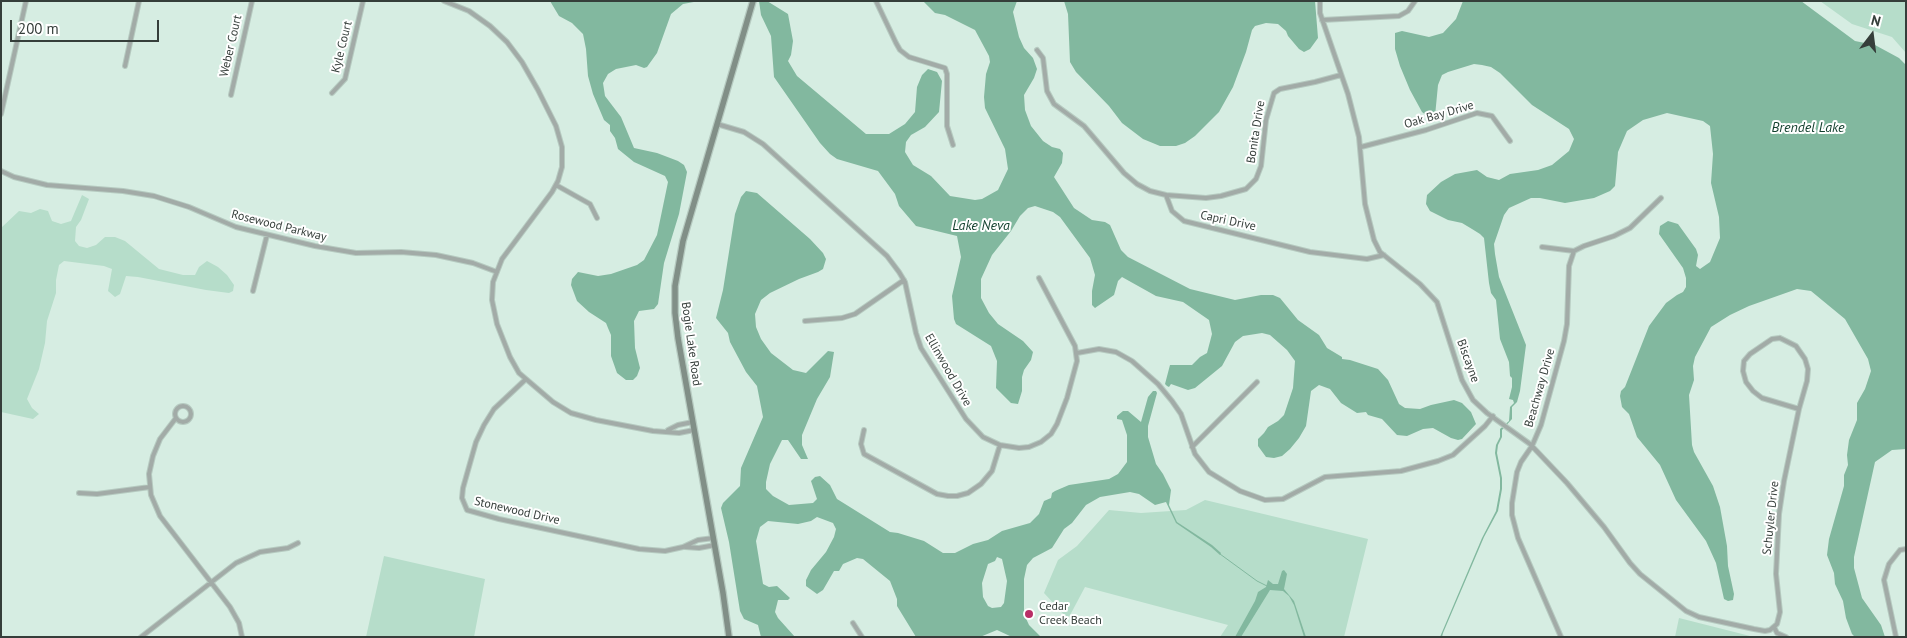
<!DOCTYPE html>
<html>
<head>
<meta charset="utf-8">
<style>
  body { margin:0 }
  #map { position:relative; width:1907px; height:638px; overflow:hidden; background:#d6ede2; font-family:"PT Sans",sans-serif }
  canvas { display:block }
  .frame { position:absolute; inset:0; border:2px solid #353e3a; pointer-events:none }
  .north { position:absolute; left:1847px; top:10px; width:50px; height:50px; -webkit-text-stroke:4px #fff; paint-order:stroke; rotate:15deg; font-size:14px; font-weight:700; line-height:20px; text-align:center; color:#353e3a }
  .north::after { content:''; display:block; margin:auto; width:18px; height:22px; background:#353e3a; clip-path:polygon(50% 0,100% 100%,50% 72%,0 100%) }
  .scale { position:absolute; left:10px; top:20px; width:149px; height:22px; box-sizing:border-box; border:2px solid #353e3a; border-top:0; padding-left:6px; font-size:15px; line-height:18px; white-space:nowrap; color:#353e3a; -webkit-text-stroke:4px #fff; paint-order:stroke }
</style>
</head>
<body>
<div id="map">
<canvas width="1907" height="638"></canvas>
<div class="frame"></div>
<div class="north">N</div>
<div class="scale">200 m</div>
</div>
<script>
const ctx = document.querySelector('canvas').getContext('2d');
ctx.lineJoin = 'round';
function paint(path, color) {
  ctx.fillStyle = color;
  ctx.fill(path, 'evenodd');
}
function toPath(rows) {
  const path = new Path2D();
  for (const r of rows) {
    if (r.length === 3) {
      path.moveTo(r[0] + r[2], r[1]);
      path.arc(r[0], r[1], r[2], 0, 2 * Math.PI);
      continue;
    }
    path.moveTo(r[0], r[1]);
    for (let i = 2; i < r.length; i += 2) path.lineTo(r[i], r[i + 1]);
  }
  return path;
}
function strokePath(path, color, width, dash) {
  ctx.strokeStyle = color;
  ctx.lineWidth = width;
  ctx.lineCap = dash ? 'butt' : 'round';
  ctx.setLineDash(dash || []);
  ctx.stroke(path);
}
function label(font, color, halo, rows, align = 'center') {
  ctx.font = font + ' "PT Sans",sans-serif';
  ctx.lineWidth = 4;
  ctx.setLineDash([]);
  ctx.textBaseline = 'middle';
  ctx.strokeStyle = halo;
  ctx.fillStyle = color;
  for (const [text, x, y, turn = 0] of rows) {
    ctx.save();
    ctx.translate(x, y);
    ctx.rotate((+turn || 0) * Math.PI / 180);
    ctx.textAlign = isNaN(turn) ? turn : align;
    if (halo) ctx.strokeText(text, 0, 0);
    ctx.fillText(text, 0, 0);
    ctx.restore();
  }
}
paint(toPath([
  [1820,1,1906,1,1906,53,1892,37,1852,24],
  [82,195,89,199,81,220,76,227,75,241,79,246,87,248,96,245,105,237,115,237,125,241,159,269,183,275,195,275,199,267,207,261,218,267,227,275,234,285,233,291,229,293,206,290,138,277,126,276,120,294,115,297,108,291,112,269,104,266,64,261,59,265,56,280,56,293,47,321,45,343,39,369,27,399,32,408,39,414,33,419,1,412,1,228,19,211,31,213,40,209,48,211,52,221,61,224,71,221],
  [1205,500,1368,539,1344,637,1220,637,1228,625,1085,587,1068,619,1044,593,1058,560,1077,546,1109,510,1141,513,1186,510],
  [384,556,485,579,474,637,366,637],
  [1679,618,1754,637,1675,637]
]), '#b6ddca');
paint(toPath([
  [550,1,699,1,683,4,671,14,657,53,647,67,644,68,636,65,616,69,608,74,603,83,605,96,621,117,634,148,657,153,678,161,684,165,687,172,679,214,664,263,658,304,654,309,639,311,634,321,635,348,640,368,637,376,633,380,626,380,617,373,611,356,611,335,608,328,606,323,589,312,577,301,571,285,572,279,578,272,598,276,611,274,637,265,644,260,657,235,668,182,665,176,634,162,618,149,615,138,610,131,610,125,604,120,593,94,588,76,586,49,583,34,572,23,559,16],
  [759,1,767,1,788,14,793,41,791,55,788,61,797,76,866,134,889,134,905,124,915,112,917,87,922,75,928,69,937,72,942,81,939,112,925,127,911,135,906,142,905,152,913,165,931,176,950,196,975,200,982,199,998,190,1008,169,1005,149,985,108,984,97,986,74,990,62,989,56,975,30,945,15,935,13,923,1,1017,1,1013,12,1019,37,1024,48,1033,58,1037,69,1034,78,1024,95,1025,110,1031,126,1043,141,1052,147,1060,149,1063,153,1062,163,1054,177,1074,208,1092,220,1105,222,1110,225,1121,250,1128,257,1190,289,1235,300,1261,295,1273,295,1280,298,1298,320,1319,335,1327,348,1342,357,1342,359,1350,360,1378,369,1388,380,1399,404,1405,408,1420,409,1431,405,1454,400,1462,403,1471,412,1476,424,1462,439,1458,440,1451,438,1433,428,1423,429,1407,436,1397,435,1382,419,1368,415,1366,412,1357,413,1341,403,1330,389,1319,385,1311,391,1306,426,1299,438,1290,449,1282,456,1274,458,1266,457,1258,446,1258,439,1264,433,1268,427,1278,421,1284,415,1293,388,1295,361,1287,350,1270,335,1262,333,1243,336,1235,342,1222,366,1195,388,1188,390,1171,384,1169,387,1167,386,1165,384,1170,365,1192,365,1200,357,1207,353,1212,334,1209,320,1183,302,1156,296,1122,277,1118,281,1114,295,1095,308,1092,305,1092,291,1095,275,1090,258,1060,217,1053,212,1035,206,1028,208,1020,216,1011,231,992,255,981,279,981,298,989,313,998,324,1023,341,1033,352,1031,360,1024,370,1022,377,1022,391,1018,404,1011,403,996,388,997,361,991,346,956,324,954,319,952,296,961,257,957,236,916,226,899,206,895,194,878,171,837,159,830,154,820,143,774,77,771,36,761,15],
  [1064,1,1315,1,1318,38,1310,49,1304,52,1299,49,1288,36,1286,31,1278,24,1266,23,1255,26,1252,30,1246,52,1233,87,1219,112,1195,136,1185,143,1176,146,1160,146,1143,139,1122,123,1109,106,1076,72,1070,62,1068,14],
  [1463,1,1801,1,1855,41,1875,45,1899,58,1906,65,1906,449,1892,450,1875,462,1854,557,1854,568,1862,598,1881,625,1885,637,1855,637,1852,634,1846,618,1843,601,1835,584,1834,573,1827,555,1829,539,1844,486,1844,475,1848,465,1847,455,1849,440,1857,420,1857,403,1865,389,1871,371,1868,359,1845,319,1811,291,1797,289,1749,306,1730,315,1711,327,1695,357,1693,366,1694,380,1689,395,1692,445,1694,452,1713,486,1720,507,1727,546,1728,566,1734,594,1733,600,1728,601,1724,599,1716,563,1706,541,1676,500,1660,465,1637,437,1629,414,1622,407,1620,396,1621,391,1625,387,1649,326,1666,303,1677,295,1683,292,1686,287,1686,278,1683,268,1659,234,1660,226,1668,221,1678,224,1696,249,1698,255,1696,266,1700,269,1710,262,1720,238,1719,217,1711,183,1713,154,1710,126,1703,121,1667,113,1643,120,1627,131,1618,152,1615,186,1610,191,1594,198,1565,203,1540,198,1531,198,1509,208,1504,215,1494,244,1495,254,1499,277,1526,345,1520,391,1517,402,1512,407,1512,419,1502,430,1502,437,1498,445,1497,453,1502,478,1502,489,1498,511,1484,537,1443,633,1442,637,1440,637,1482,538,1496,511,1500,489,1500,478,1495,453,1496,445,1500,437,1500,429,1509,421,1510,407,1514,403,1513,400,1509,399,1512,387,1512,378,1510,376,1509,362,1500,339,1496,300,1491,293,1489,283,1484,238,1480,234,1472,229,1462,223,1448,220,1430,211,1426,204,1427,195,1441,182,1455,174,1477,170,1487,177,1499,180,1510,174,1538,170,1552,165,1569,151,1574,139,1569,129,1532,105,1500,73,1491,67,1482,65,1474,64,1448,72,1442,75,1438,85,1435,116,1427,116,1422,112,1410,90,1400,66,1395,49,1395,33,1402,31,1429,37,1443,33,1456,19],
  [746,191,757,193,810,239,823,253,826,259,823,269,818,272,799,279,770,293,761,300,755,314,756,327,761,339,771,353,793,370,806,373,828,351,834,352,830,377,817,399,802,435,802,445,808,459,801,459,788,440,782,440,770,464,766,482,766,489,773,496,789,505,813,503,817,499,811,481,815,477,820,476,830,485,837,499,890,532,898,533,924,541,943,553,955,553,973,544,988,540,1002,531,1030,523,1039,514,1044,501,1051,498,1052,493,1055,491,1069,485,1109,479,1118,474,1127,462,1127,435,1122,420,1117,419,1117,416,1123,411,1128,411,1141,422,1148,397,1153,391,1156,391,1157,393,1148,426,1148,437,1156,464,1163,474,1171,490,1169,505,1177,522,1212,545,1221,553,1220,555,1211,547,1176,523,1166,502,1155,505,1139,494,1130,492,1100,497,1086,505,1072,523,1064,529,1052,548,1033,558,1027,565,1024,579,1024,614,1029,625,1041,637,1012,637,997,630,980,637,916,637,897,606,897,599,890,581,863,559,857,558,843,564,839,571,834,571,823,590,817,594,806,586,806,580,811,570,826,552,834,537,836,529,833,523,817,517,811,521,798,524,768,521,760,527,756,541,763,584,769,587,777,586,790,598,788,600,778,600,775,612,778,618,795,637,761,637,758,625,744,619,740,611,729,542,721,508,723,503,740,486,741,468,763,417,757,386,746,372,730,342,728,333,716,318,723,290,735,214,741,197],
  [997,557,1002,559,1007,581,1004,603,1001,607,992,608,988,606,983,597,982,583,988,564,995,561],
  [1284,570,1287,574,1284,589,1294,601,1306,637,1304,637,1294,605,1289,596,1283,591,1270,590,1241,637,1235,637,1255,601,1258,592,1266,587,1268,580,1273,584,1278,584,1282,571]
]), '#82b89f');
strokePath(toPath([
  [1220,554,1257,581,1267,586]
]), '#82b89f', 1);
const street = toPath([
  [444,1,469,11,490,26,507,42,522,62,538,90,556,126,562,147,562,167,558,181,552,192,502,259,493,282,492,300,497,324,510,357,519,373,553,402,571,413,596,420,653,431,679,433,694,430],
  [876,1,896,43,900,50,909,57,945,68,947,74,947,126,953,145],
  [1320,1,1320,13,1348,94,1359,137,1365,204,1374,240,1380,252,1420,284,1437,302,1462,380,1473,400,1487,413,1530,444,1567,483,1604,527,1630,563,1640,574,1686,611,1699,617,1754,629,1765,631,1770,630,1777,624,1780,612,1776,574,1779,514,1784,481,1799,409],
  [1322,20,1399,16,1408,11,1415,1],
  [1037,50,1043,58,1047,91,1054,104,1084,126,1124,173,1137,184,1150,191,1166,195,1172,211,1184,221,1310,252,1367,259,1384,255],
  [125,66,139,1],
  [332,93,345,79,363,1],
  [231,95,252,1],
  [1,114,26,1],
  [717,124,744,132,763,144,887,256,899,272,905,282,916,333,921,348,966,419,983,437,1000,445,1019,448,1029,447,1041,442,1051,434,1057,424,1067,398,1077,361,1075,346,1039,278],
  [1361,147,1426,130,1477,113,1492,116,1510,141],
  [1,171,14,177,47,185,123,191,154,196,189,207,236,227,315,246,356,253,401,252,436,255,473,263,497,272],
  [556,185,590,204,597,218],
  [1166,195,1206,198,1221,196,1246,189,1256,179,1261,166,1266,120,1274,93,1280,89,1315,82,1341,75],
  [1542,247,1574,251,1584,246,1614,236,1630,228,1661,198],
  [253,291,267,235],
  [805,321,842,318,855,314,904,280],
  [1780,338,1796,346,1805,359,1808,369,1807,381,1799,409,1762,398,1753,391,1746,382,1743,371,1744,361,1750,354,1772,339,1780,338],
  [1077,353,1099,349,1116,352,1132,361,1158,384,1172,401,1181,414,1195,454,1209,472,1240,491,1265,500,1283,499,1325,477,1401,471,1438,461,1453,455,1485,426,1493,416],
  [526,379,494,409,484,425,476,442,463,488,462,498,467,510,499,519,639,549,665,551,683,547,698,540,714,538],
  [183,414,8],
  [176,418,160,439,153,456,149,474,151,495,160,516,230,607,239,623,242,637],
  [668,430,678,425,693,422],
  [864,430,861,444,864,454,937,494,948,496,957,496,968,493,981,484,992,471,1000,445],
  [1192,447,1257,382],
  [79,493,97,494,150,487],
  [685,547,699,548,715,545],
  [853,623,862,637],
  [1774,627,1777,633,1786,637],
  [141,637,236,563,260,552,288,548,298,543],
  [1561,637,1518,538,1512,515,1512,503,1517,472,1521,462,1532,446,1541,425,1564,341,1567,324,1569,266,1574,251],
  [1896,637,1884,580,1889,564,1900,550,1906,549]
]);
const secondary = toPath([
  [729,637,723,593,678,338,675,313,675,286,683,241,753,1]
]);
strokePath(street, '#b6cac0', 6);
strokePath(secondary, '#b6cac0', 8);
strokePath(street, '#a2aba7', 4);
strokePath(secondary, '#818f87', 5.5);
for (const [x, y, r, color] of [
  [1029,614,5,"#b92e66"]
]) {
  const dot = new Path2D();
  dot.arc(x, y, r, 0, 2 * Math.PI);
  ctx.fillStyle = color;
  ctx.fill(dot);
  strokePath(dot, '#fff', 2);
}
label('12px', '#353e3a', '#fff', [
  ["Weber Court",231,46,-77],
  ["Kyle Court",342,47,-76],
  ["Oak Bay Drive",1439,115,-16],
  ["Bonita Drive",1256,132,-81],
  ["Capri Drive",1228,221,12],
  ["Rosewood Parkway",279,226,14],
  ["Bogie Lake Road",691,344,82],
  ["Biscayne",1468,361,70],
  ["Ellinwood Drive",948,370,60],
  ["Beachway Drive",1540,388,-74],
  ["Stonewood Drive",517,511,13],
  ["Schuyler Drive",1771,518,-84]
]);
label('12px', '#353e3a', '#fff', [
  ["Cedar",1039,607],
  ["Creek Beach",1039,621]
], 'left');
label('italic 14px', '#113f2d', '#fff', [
  ["Brendel Lake",1808,128],
  ["Lake Neva",981,226]
]);
</script>
</body>
</html>
